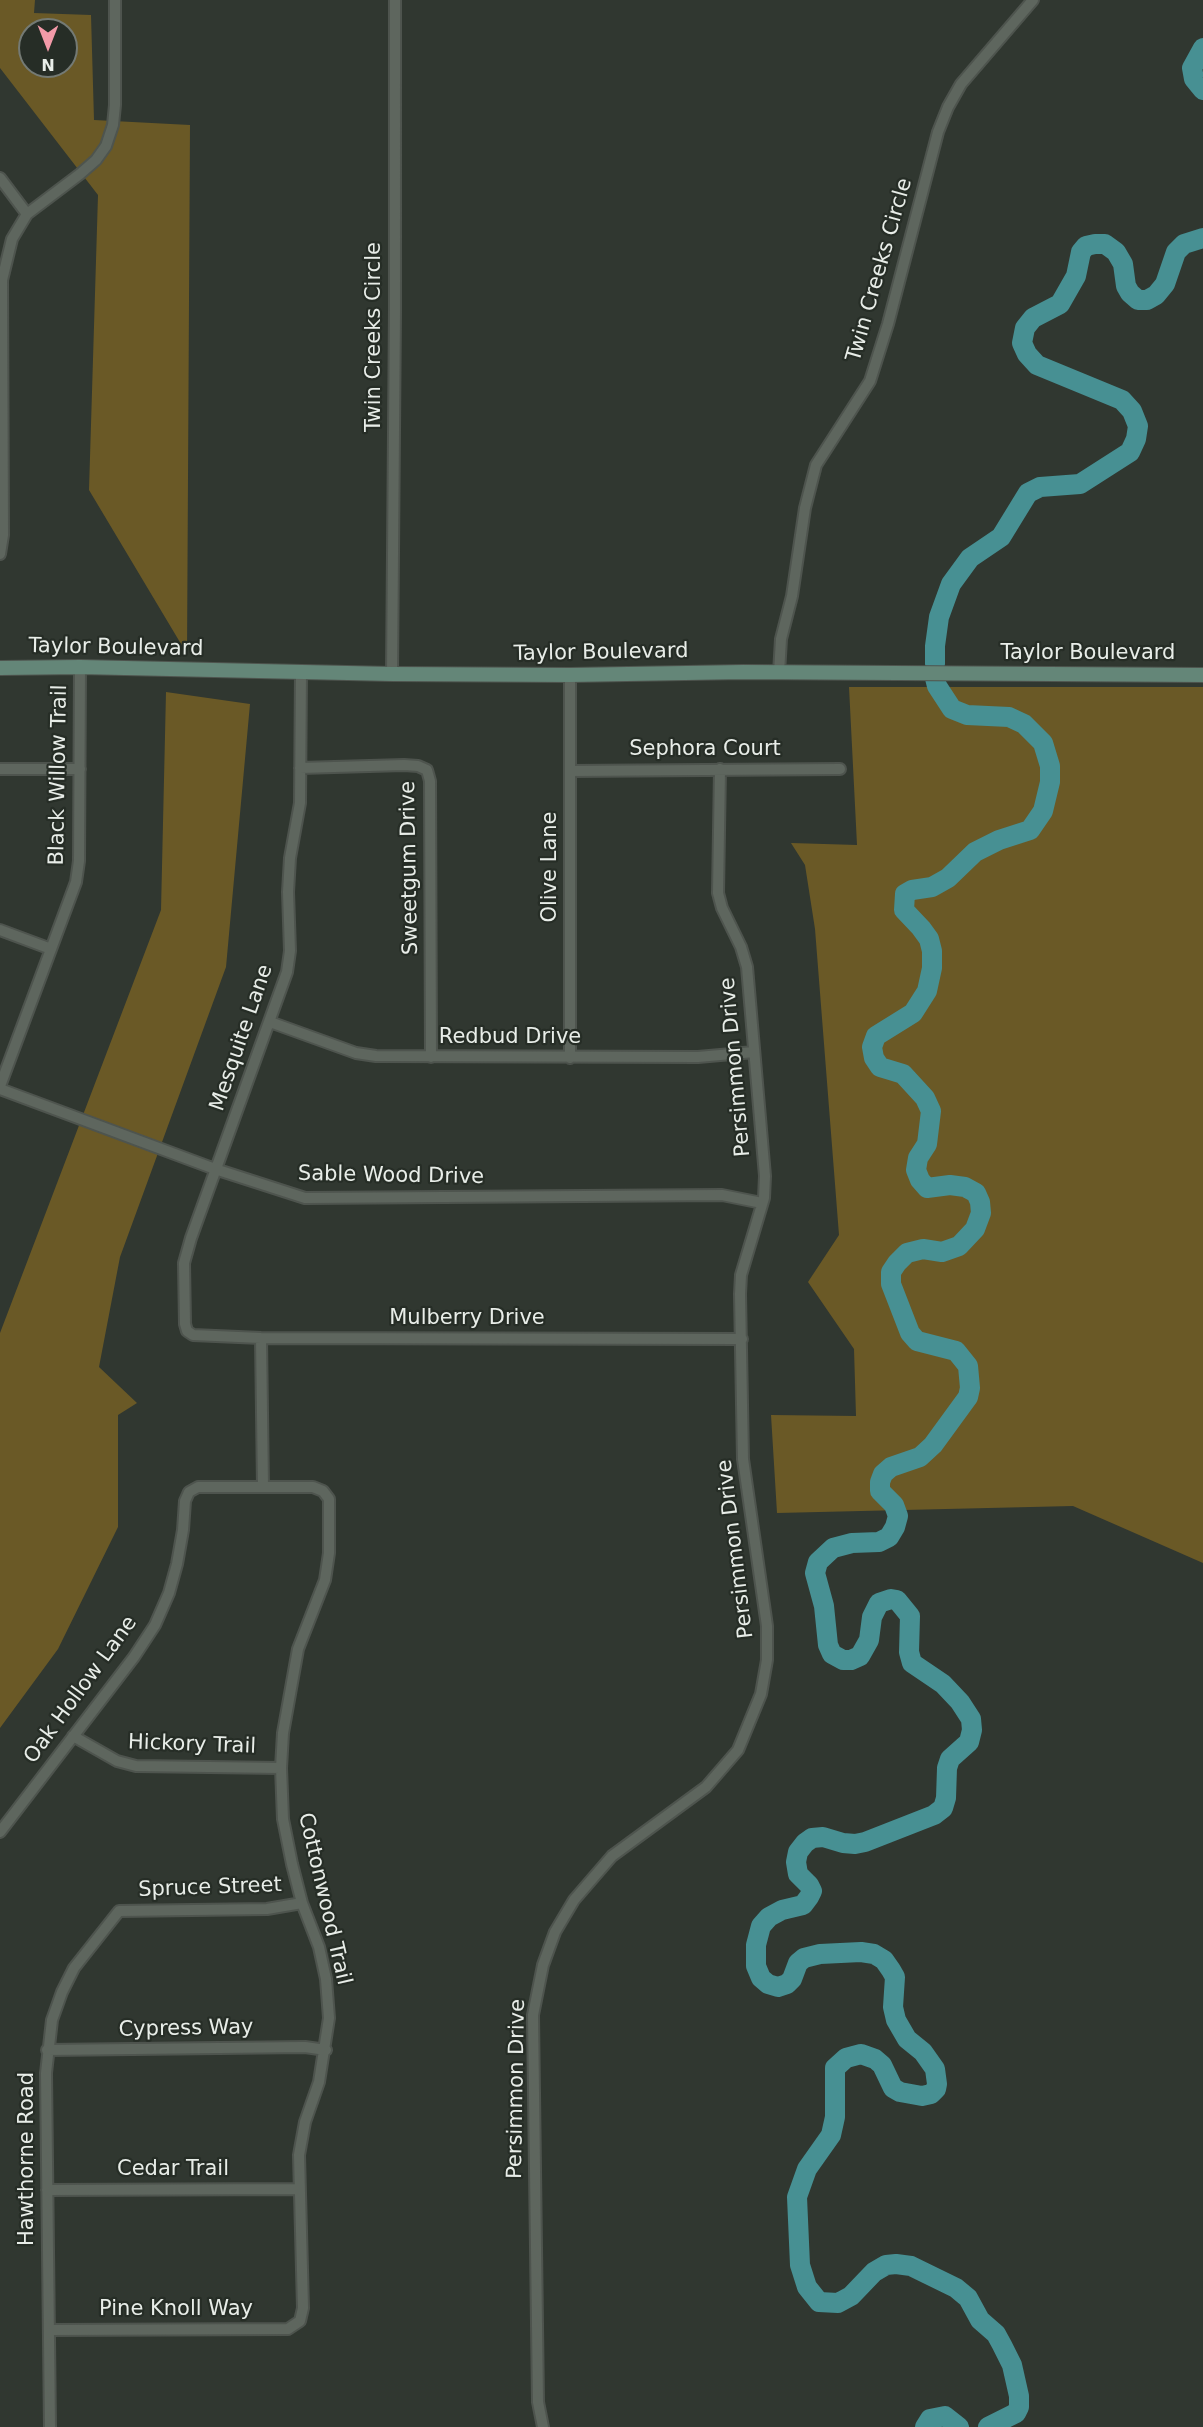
<!DOCTYPE html>
<html>
<head>
<meta charset="utf-8">
<style>
  body { margin:0 }
  #map { position:relative; width:1203px; height:2427px; overflow:hidden; background:#303730; font-family:"DejaVu Sans",sans-serif }
  canvas { display:block }
  .north { position:absolute; left:18px; top:18px; width:60px; height:60px; box-sizing:border-box; background:#262d26; border:2px solid #747a74; border-radius:50%; rotate:180deg; font-size:16px; font-weight:700; line-height:24px; text-align:center; color:#e8ede8 }
  .north::after { content:''; display:block; margin:auto; width:21px; height:27px; background:#f39aa8; clip-path:polygon(50% 0,100% 100%,50% 72%,0 100%) }
</style>
</head>
<body>
<div id="map">
<canvas width="1203" height="2427"></canvas>
<div class="north">N</div>
</div>
<script>
const ctx = document.querySelector('canvas').getContext('2d');
ctx.lineJoin = 'round';
function paint(path, color) {
  ctx.fillStyle = color;
  ctx.fill(path, 'evenodd');
}
function toPath(rows) {
  const path = new Path2D();
  for (const r of rows) {
    path.moveTo(r[0], r[1]);
    for (let i = 2; i < r.length; i += 2) path.lineTo(r[i], r[i + 1]);
  }
  return path;
}
function strokePath(path, color, width, dash) {
  ctx.strokeStyle = color;
  ctx.lineWidth = width;
  ctx.lineCap = dash ? 'butt' : 'round';
  ctx.setLineDash(dash || []);
  ctx.stroke(path);
}
function label(font, color, halo, rows, align = 'center') {
  ctx.font = font + ' "DejaVu Sans",sans-serif';
  ctx.lineWidth = 4.5;
  ctx.setLineDash([]);
  ctx.textBaseline = 'middle';
  ctx.strokeStyle = halo;
  ctx.fillStyle = color;
  for (const [text, x, y, turn = 0] of rows) {
    ctx.save();
    ctx.translate(x, y);
    ctx.rotate((+turn || 0) * Math.PI / 180);
    ctx.textAlign = isNaN(turn) ? turn : align;
    if (halo) ctx.strokeText(text, 0, 0);
    ctx.fillText(text, 0, 0);
    ctx.restore();
  }
}
paint(toPath([
  [0,0,35,0,34,13,91,15,94,120,190,125,187,654,89,490,98,195,0,68],
  [30,30,66,30,66,66,30,66],
  [849,687,1203,687,1203,1563,1073,1506,777,1513,771,1415,856,1416,854,1349,808,1282,839,1235,815,929,805,865,791,843,857,845],
  [166,692,250,704,226,967,120,1257,99,1367,137,1403,118,1415,118,1527,58,1649,0,1728,0,1333,161,910]
]), '#6a5926');
strokePath(toPath([
  [1203,48,1192,68,1194,79,1203,90],
  [935,664,935,646,939,617,951,584,970,558,1001,537,1028,493,1040,487,1080,484,1130,452,1136,439,1138,426,1132,411,1122,400,1037,365,1027,354,1022,343,1025,328,1033,318,1060,304,1076,276,1081,252,1086,246,1095,244,1105,244,1116,252,1123,264,1126,286,1130,293,1138,300,1147,300,1156,295,1165,284,1176,252,1184,244,1203,238],
  [935,678,937,686,952,709,967,715,1009,717,1024,724,1043,743,1050,766,1050,782,1043,811,1030,830,999,840,975,852,948,878,932,887,912,890,905,894,904,910,921,928,929,939,932,951,932,968,927,991,913,1013,876,1036,872,1047,874,1058,880,1067,903,1074,925,1098,931,1111,927,1144,918,1158,916,1170,920,1180,927,1188,950,1185,965,1187,976,1193,980,1202,981,1213,975,1229,959,1246,942,1252,923,1249,907,1253,897,1263,891,1272,891,1284,910,1333,917,1341,956,1351,968,1366,970,1388,968,1397,933,1445,920,1457,891,1467,883,1474,880,1482,880,1491,894,1505,898,1516,895,1527,889,1537,879,1542,852,1543,833,1548,818,1562,815,1573,824,1606,828,1645,832,1654,843,1660,851,1660,860,1656,869,1640,872,1617,879,1603,891,1599,897,1600,910,1616,909,1652,912,1663,943,1684,960,1702,971,1719,972,1730,969,1742,950,1759,947,1768,946,1798,943,1808,934,1815,865,1842,855,1844,843,1843,823,1837,812,1838,805,1843,798,1852,796,1862,798,1874,809,1885,812,1891,809,1897,803,1905,782,1910,769,1917,761,1926,756,1945,756,1966,761,1978,768,1984,778,1987,787,1984,792,1979,798,1963,804,1958,820,1954,861,1952,874,1954,884,1960,891,1970,895,1977,893,2007,896,2020,907,2039,923,2052,935,2069,937,2084,936,2089,931,2094,922,2096,900,2092,893,2088,882,2065,875,2059,861,2054,846,2058,835,2068,835,2117,831,2135,807,2169,797,2197,800,2265,807,2287,819,2302,838,2303,851,2296,874,2272,886,2265,896,2264,911,2266,956,2288,968,2298,980,2320,996,2334,1002,2345,1012,2365,1019,2396,1019,2407,1016,2413,988,2427],
  [925,2427,930,2419,945,2416,959,2427]
]), '#479093', 20);
const street = toPath([
  [0,178,27,214],
  [0,554,3,535,2,280,12,239,27,214,80,174,96,160,106,146,113,125,115,105,115,0],
  [301,672,300,803,290,858,288,892,290,951,287,972,191,1238,184,1263,185,1324,187,1331,193,1335,261,1338,742,1339],
  [779,673,781,639,792,596,805,508,816,465,870,381,888,324,938,132,948,107,961,84,1033,0],
  [392,674,395,310,395,0],
  [570,675,570,1058],
  [300,768,404,765,418,766,427,770,430,781,431,1057],
  [0,769,80,769],
  [570,771,840,769],
  [0,930,51,949],
  [270,1022,356,1053,376,1056,698,1057,754,1052],
  [0,1086,76,882,79,861,80,667],
  [0,1089,215,1169,305,1198,722,1195,762,1203],
  [261,1338,263,1487],
  [73,1736,117,1761,136,1766,281,1768],
  [0,1832,134,1657,155,1625,169,1593,177,1564,183,1530,185,1501,189,1492,198,1487,313,1487,323,1491,329,1499,329,1553,325,1580,298,1649,283,1733,281,1768,283,1819,292,1864,302,1903,319,1947,326,1979,329,2018,319,2082,305,2122,299,2155,303,2308,300,2321,288,2329,49,2330],
  [47,2050,305,2047,326,2050],
  [47,2190,299,2189],
  [50,2427,46,2073,52,2020,62,1992,74,1968,119,1911,267,1909,302,1903],
  [543,2427,538,2402,533,2015,543,1965,555,1932,574,1900,612,1856,706,1787,738,1750,761,1694,767,1660,767,1626,743,1459,740,1294,741,1275,764,1198,765,1176,747,967,741,947,722,908,718,893,720,769]
]);
const secondary = toPath([
  [0,668,80,667,392,674,570,675,743,672,1203,675]
]);
strokePath(street, '#4e544e', 14);
strokePath(secondary, '#4e544e', 16);
strokePath(street, '#5e665e', 10);
strokePath(secondary, '#648678', 14);
label('21px', '#e8ede8', '#262d26', [
  ["Twin Creeks Circle",880,270,-74],
  ["Twin Creeks Circle",375,337,-90],
  ["Taylor Boulevard",116,648,1],
  ["Taylor Boulevard",601,653,-1],
  ["Taylor Boulevard",1088,654],
  ["Sephora Court",705,750],
  ["Black Willow Trail",59,775,-89],
  ["Olive Lane",551,867,-90],
  ["Sweetgum Drive",410,868,-91],
  ["Mesquite Lane",242,1038,-71],
  ["Redbud Drive",510,1038],
  ["Persimmon Drive",736,1067,-95],
  ["Sable Wood Drive",391,1176,1],
  ["Mulberry Drive",467,1319],
  ["Persimmon Drive",736,1549,-97],
  ["Oak Hollow Lane",81,1690,-54],
  ["Hickory Trail",192,1745,2],
  ["Spruce Street",210,1888,-2],
  ["Cottonwood Trail",324,1899,77],
  ["Cypress Way",186,2029,-1],
  ["Persimmon Drive",517,2089,-89],
  ["Hawthorne Road",28,2159,-90],
  ["Cedar Trail",173,2170],
  ["Pine Knoll Way",176,2310]
]);
</script>
</body>
</html>
